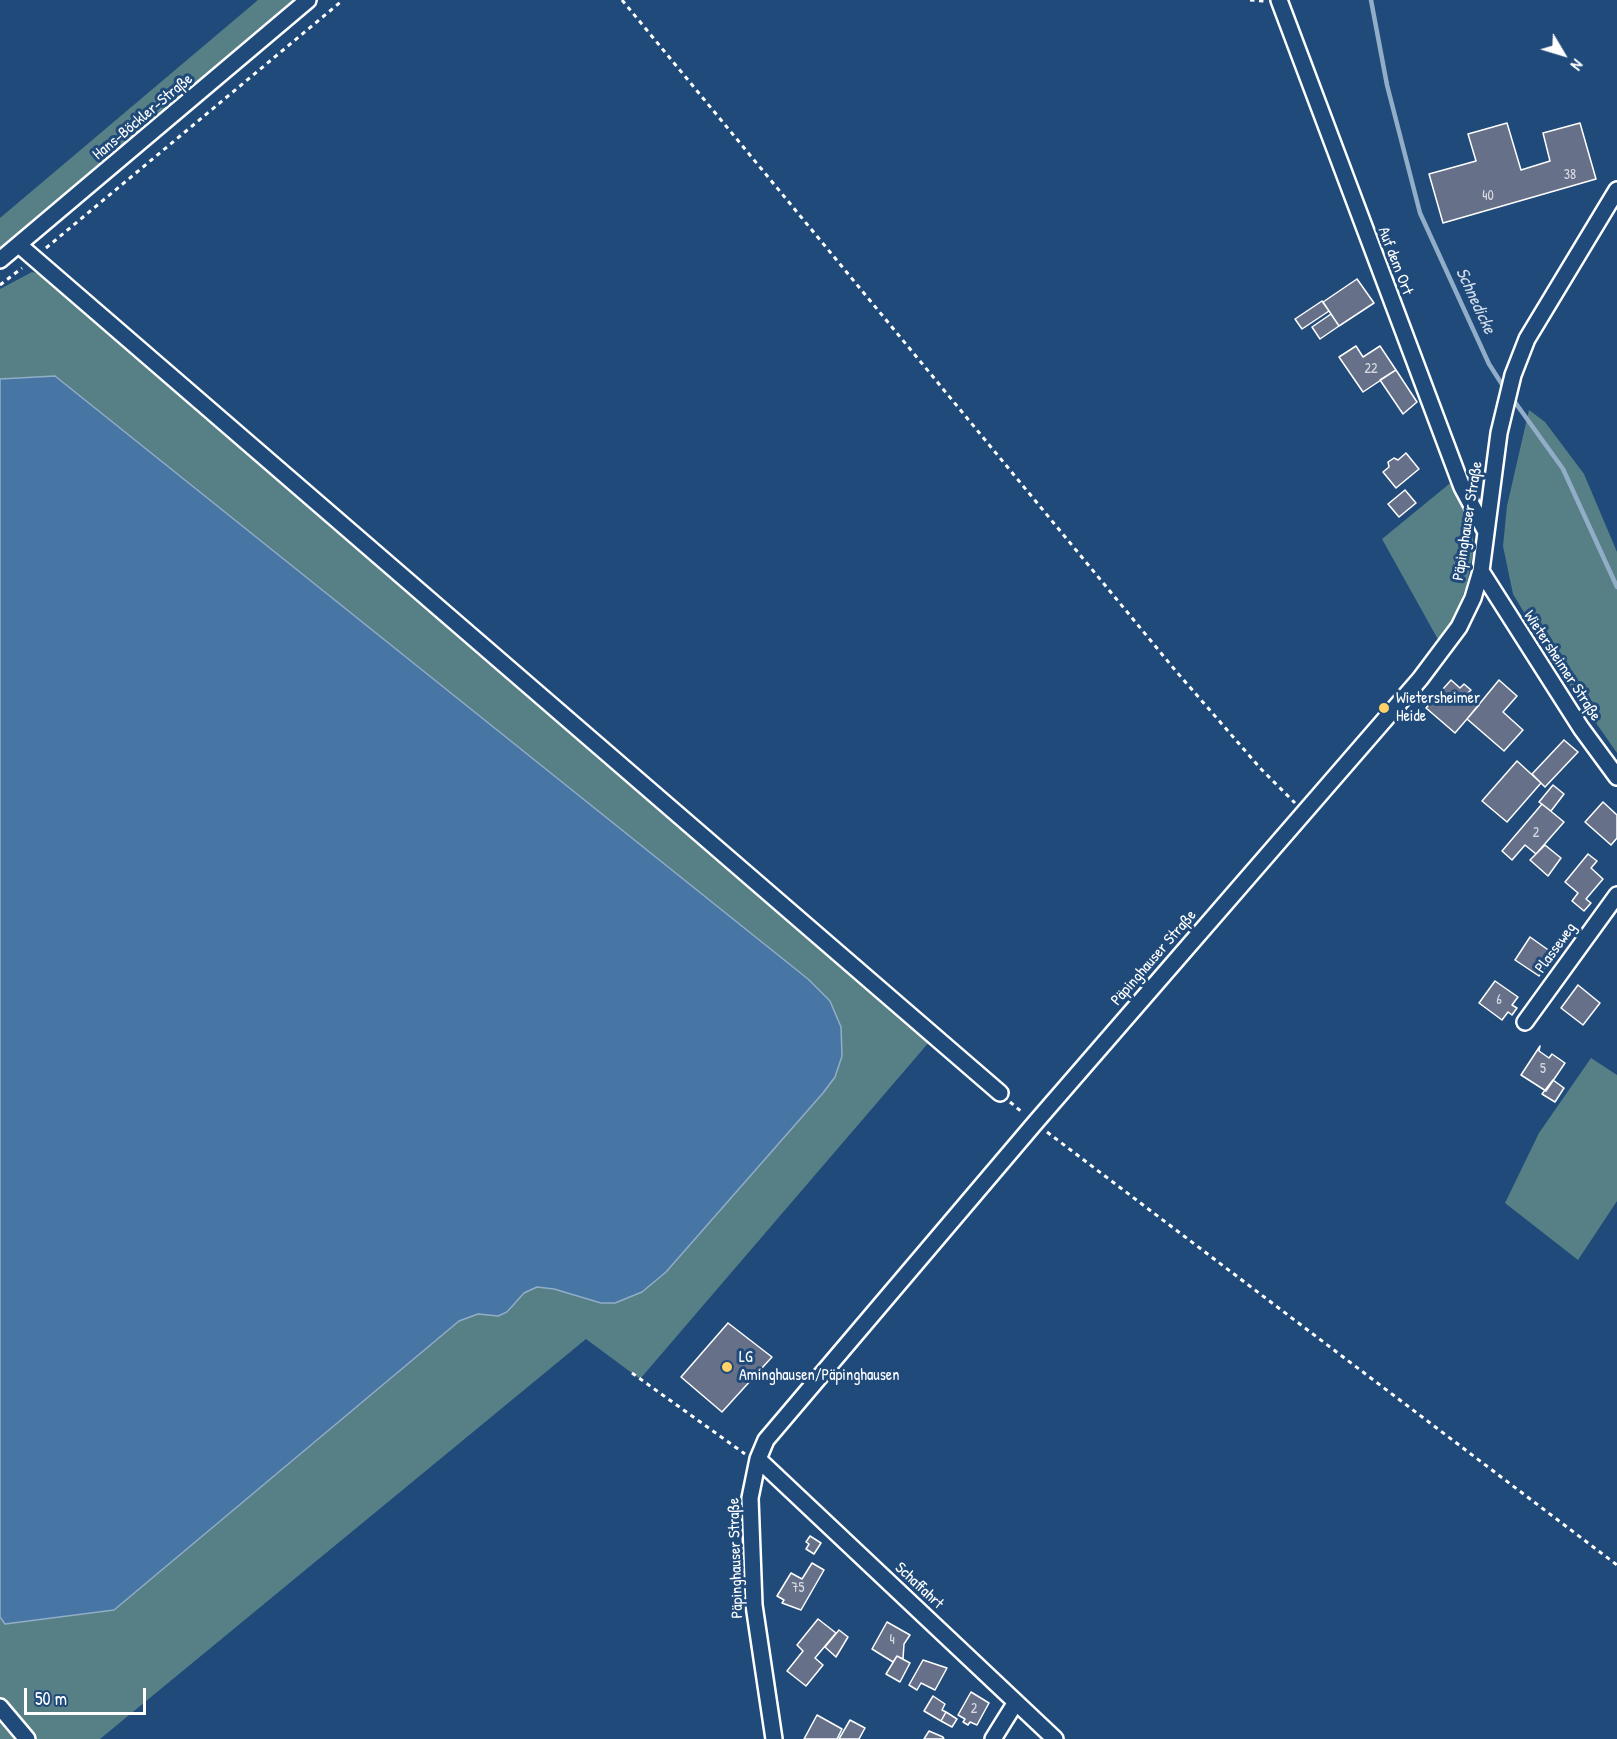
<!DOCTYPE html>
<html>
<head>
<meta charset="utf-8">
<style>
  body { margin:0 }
  #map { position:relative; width:1617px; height:1739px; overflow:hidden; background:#1f4a7a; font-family:"Patrick Hand",sans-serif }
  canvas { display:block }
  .north { position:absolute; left:1533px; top:24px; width:60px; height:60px; -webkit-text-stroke:4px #1f4a7a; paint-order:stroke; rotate:128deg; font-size:16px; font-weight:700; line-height:24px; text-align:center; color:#fff }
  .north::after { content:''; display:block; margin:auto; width:21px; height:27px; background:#fff; clip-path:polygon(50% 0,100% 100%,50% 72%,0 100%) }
  .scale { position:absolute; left:24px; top:1688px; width:122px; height:27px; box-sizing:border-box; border:3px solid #fff; border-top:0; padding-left:8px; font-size:18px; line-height:21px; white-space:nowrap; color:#fff; -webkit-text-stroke:4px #1f4a7a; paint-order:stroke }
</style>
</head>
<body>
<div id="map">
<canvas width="1617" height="1739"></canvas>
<div class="north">N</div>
<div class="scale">50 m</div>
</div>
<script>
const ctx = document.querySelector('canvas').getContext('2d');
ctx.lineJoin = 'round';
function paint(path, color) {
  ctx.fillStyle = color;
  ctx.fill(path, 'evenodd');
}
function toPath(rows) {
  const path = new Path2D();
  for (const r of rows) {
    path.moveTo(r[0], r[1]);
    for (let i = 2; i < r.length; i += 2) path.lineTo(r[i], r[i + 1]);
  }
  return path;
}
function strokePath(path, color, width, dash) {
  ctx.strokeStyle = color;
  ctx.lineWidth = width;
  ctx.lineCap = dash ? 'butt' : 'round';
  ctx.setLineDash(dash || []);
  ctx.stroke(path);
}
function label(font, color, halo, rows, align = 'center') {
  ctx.font = font + ' "Patrick Hand",sans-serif';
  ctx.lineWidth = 6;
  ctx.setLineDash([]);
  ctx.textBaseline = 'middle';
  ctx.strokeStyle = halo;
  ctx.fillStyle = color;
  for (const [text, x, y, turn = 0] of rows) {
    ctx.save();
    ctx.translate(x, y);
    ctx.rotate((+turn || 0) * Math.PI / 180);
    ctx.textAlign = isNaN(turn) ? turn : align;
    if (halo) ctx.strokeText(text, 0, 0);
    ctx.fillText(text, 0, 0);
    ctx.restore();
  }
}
paint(toPath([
  [258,0,297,0,0,250,0,218],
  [32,272,41,274,930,1041,640,1379,586,1339,100,1739,0,1739,0,1617,5,1623,114,1610,459,1321,478,1314,498,1316,507,1313,524,1293,537,1287,554,1289,601,1303,666,1272,835,1077,830,1001,808,979,55,376,0,379,0,289],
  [1529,410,1545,422,1584,474,1617,552,1617,753,1555,664,1513,594,1503,546,1507,506],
  [1454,480,1471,519,1474,549,1466,587,1453,621,1440,643,1382,539],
  [1591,1058,1617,1075,1617,1201,1578,1260,1505,1203,1539,1133]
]), '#578086');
const water = toPath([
  [55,376,808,979,830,1001,841,1027,842,1056,835,1077,823,1093,666,1272,642,1292,615,1303,601,1303,554,1289,537,1287,524,1293,507,1312,498,1316,478,1314,459,1321,114,1610,5,1624,0,1617,0,379,55,376]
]);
paint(water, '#4876a4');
strokePath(water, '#91adc8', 1.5);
strokePath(toPath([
  [1371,0,1387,85,1420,213,1489,364,1505,389],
  [1512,398,1563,469,1617,587]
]), '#91adc8', 4.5);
const building = toPath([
  [1507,123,1521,170,1550,161,1543,133,1580,123,1596,179,1443,223,1429,174,1476,161,1468,134,1507,123],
  [1357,279,1374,303,1339,326,1323,302,1357,279],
  [1322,301,1329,311,1302,329,1295,319,1322,301],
  [1331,314,1339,326,1320,339,1312,327,1331,314],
  [1356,346,1363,357,1380,346,1396,370,1363,392,1339,357,1356,346],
  [1396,370,1417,402,1403,414,1380,380,1396,370],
  [1406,453,1419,469,1396,488,1383,472,1389,467,1388,462,1394,458,1398,460,1406,453],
  [1405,490,1416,503,1399,517,1388,504,1405,490],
  [1451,680,1460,688,1464,684,1471,690,1467,694,1479,705,1455,733,1426,708,1451,680],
  [1499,680,1517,696,1503,712,1523,730,1504,751,1467,719,1499,680],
  [1564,740,1578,752,1545,787,1532,774,1564,740],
  [1517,761,1541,783,1507,822,1482,801,1517,761],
  [1553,785,1564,794,1551,811,1539,802,1553,785],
  [1603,802,1617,815,1617,838,1611,845,1585,822,1603,802],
  [1542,804,1564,822,1536,854,1525,845,1512,860,1502,851,1542,804],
  [1545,845,1561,858,1548,876,1530,860,1545,845],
  [1588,854,1597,861,1591,868,1603,879,1586,899,1591,903,1584,911,1572,901,1578,893,1565,882,1588,854],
  [1530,937,1554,954,1539,976,1515,960,1530,937],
  [1495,981,1518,997,1512,1005,1517,1008,1512,1015,1508,1012,1502,1020,1479,1003,1495,981],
  [1578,985,1600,1003,1583,1025,1561,1008,1578,985],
  [1540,1046,1539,1051,1549,1058,1552,1054,1565,1063,1546,1091,1521,1075,1540,1046],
  [1553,1080,1564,1088,1555,1102,1542,1094,1553,1080],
  [728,1323,772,1357,722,1412,681,1377,728,1323],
  [810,1536,821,1543,814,1554,806,1549,809,1544,806,1542,810,1536],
  [812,1563,824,1570,801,1610,782,1603,784,1600,777,1596,791,1573,802,1579,812,1563],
  [818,1619,836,1633,815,1658,823,1665,806,1686,787,1671,803,1651,797,1645,818,1619],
  [887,1622,910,1635,904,1644,903,1659,897,1656,893,1662,872,1649,887,1622],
  [839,1630,848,1637,836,1657,825,1647,839,1630],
  [897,1656,910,1663,900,1682,886,1674,897,1656],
  [923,1660,947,1668,935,1690,921,1683,917,1690,909,1685,923,1660],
  [971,1692,989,1703,977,1725,970,1722,968,1725,963,1722,965,1719,958,1715,971,1692],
  [933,1696,945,1704,942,1710,946,1712,941,1721,924,1711,933,1696],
  [946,1712,957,1719,952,1727,941,1721,946,1712],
  [817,1715,842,1729,837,1739,804,1739,817,1715],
  [850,1720,865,1728,859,1739,839,1739,850,1720],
  [929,1731,943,1737,944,1739,924,1739,929,1731]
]);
paint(building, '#677089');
strokePath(building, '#fff', 1.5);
const street = toPath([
  [1279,0,1462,487,1486,532],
  [19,245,1000,1093],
  [0,260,308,0],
  [1481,571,1581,728,1617,777],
  [1525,1022,1617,895],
  [758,1459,1055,1739],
  [0,1707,27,1739],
  [774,1739,754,1605,750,1498,758,1459,766,1440,1035,1123,1420,679,1459,627,1473,598,1481,571,1499,433,1513,375,1527,339,1617,190],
  [993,1739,1016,1702]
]);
strokePath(street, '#fff', 20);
strokePath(toPath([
  [622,0,1175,670,1261,769,1295,803],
  [1250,0,1264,1],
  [46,248,343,0],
  [0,285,22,268],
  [1010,1102,1023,1113],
  [1047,1132,1617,1565],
  [632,1373,745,1454]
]), '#fff', 3, [4.5, 4.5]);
strokePath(street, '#1f4a7a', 15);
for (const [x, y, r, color] of [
  [1384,708,6,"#ffd166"],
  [727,1367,6,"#ffd166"]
]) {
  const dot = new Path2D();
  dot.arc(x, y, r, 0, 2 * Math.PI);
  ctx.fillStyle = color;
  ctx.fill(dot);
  strokePath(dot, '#1f4a7a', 2);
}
label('14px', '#d9dbe2', null, [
  ["38",1570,175],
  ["40",1488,196],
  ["22",1371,369],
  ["2",1536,833],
  ["6",1499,1000],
  ["5",1543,1069],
  ["75",798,1588],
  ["4",892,1640],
  ["2",974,1709]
]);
label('16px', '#fff', '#1f4a7a', [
  ["Hans-Böckler-Straße",143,117,-40],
  ["Auf dem Ort",1395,261,69],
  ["Päpinghauser Straße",1468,521,-81],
  ["Wietersheimer Straße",1562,666,57],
  ["Plasseweg",1556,948,-54],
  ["Päpinghauser Straße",1154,958,-49],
  ["Päpinghauser Straße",736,1558,-92],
  ["Schaffahrt",919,1586,43]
]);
label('16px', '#fff', '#1f4a7a', [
  ["Wietersheimer",1396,699],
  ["Heide",1396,717],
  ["LG",739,1358],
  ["Aminghausen/Päpinghausen",739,1376]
], 'left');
label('italic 18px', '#d1dde8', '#1f4a7a', [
  ["Schnedicke",1475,301,65]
]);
</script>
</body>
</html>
